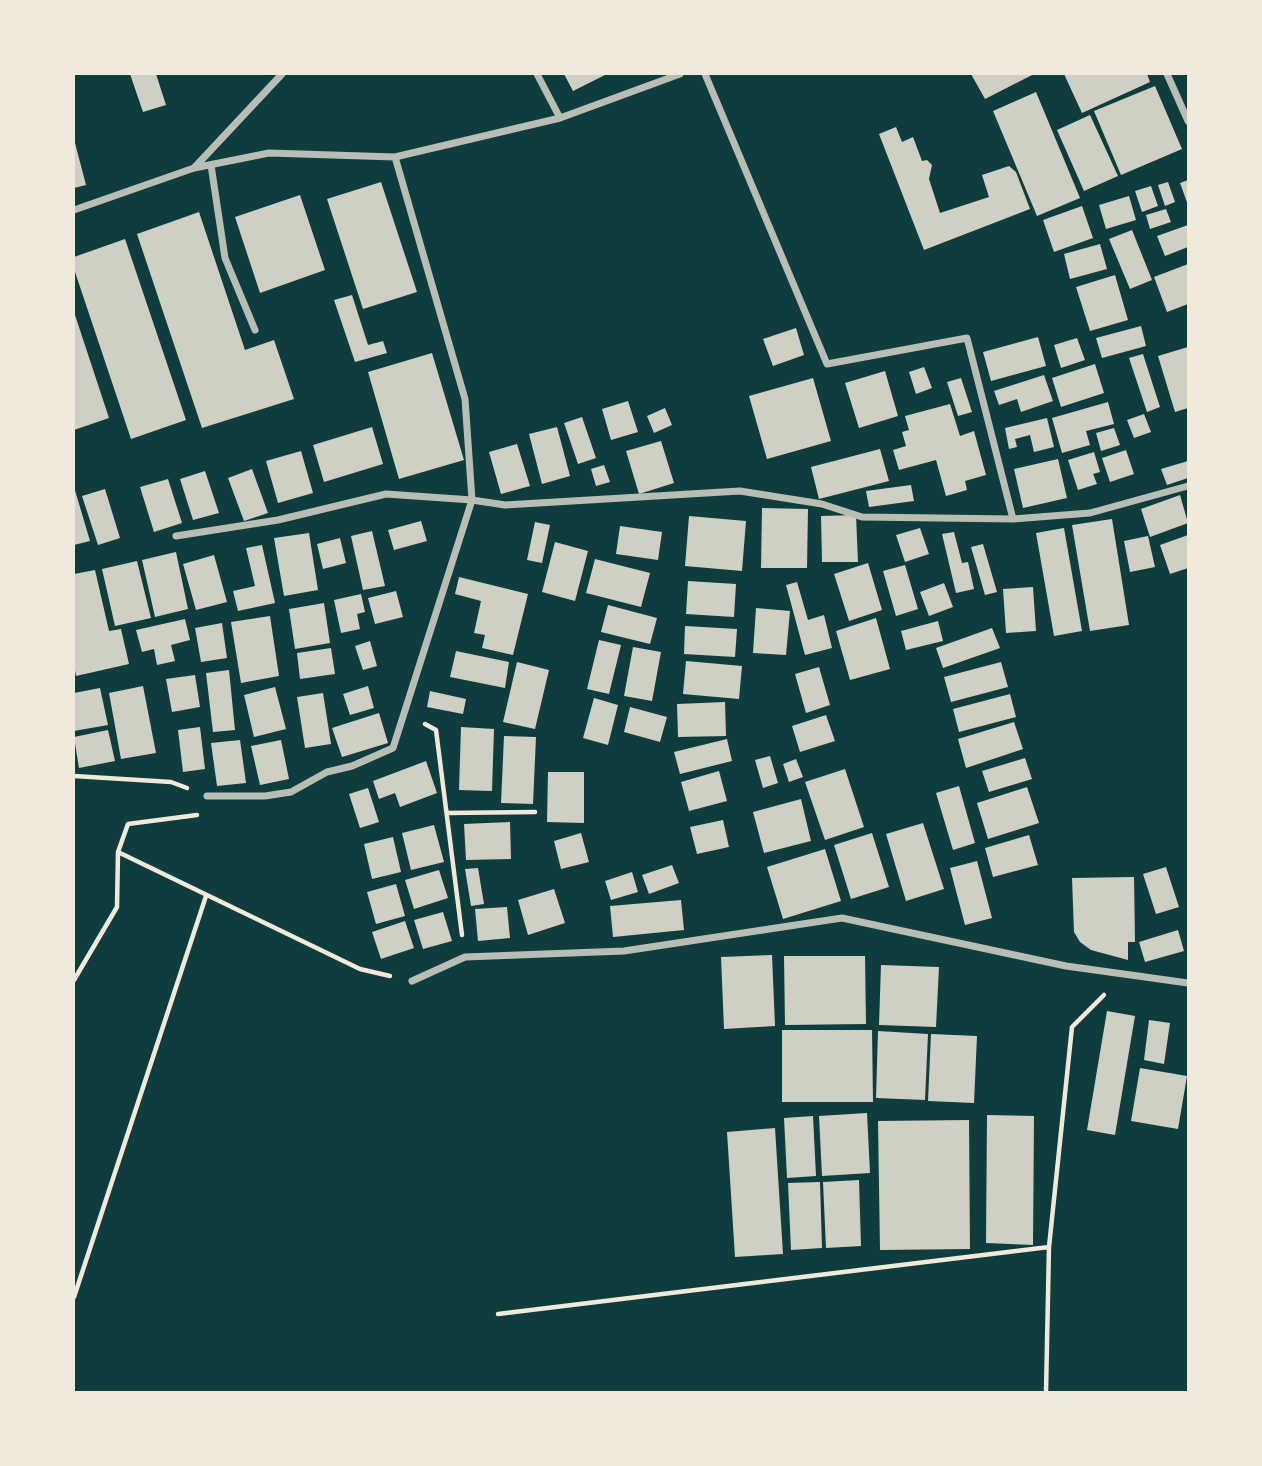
<!DOCTYPE html>
<html>
<head>
<meta charset="utf-8">
<style>
  body { margin:0 }
  #map { position:relative; width:1262px; height:1466px; overflow:hidden; background:#0f3d3e; font-family:"Archivo Narrow",sans-serif }
  canvas { display:block }
  .frame { position:absolute; inset:0; border:75px solid #f1e9da; pointer-events:none }
</style>
</head>
<body>
<div id="map">
<canvas width="1262" height="1466"></canvas>
<div class="frame"></div>
</div>
<script>
const ctx = document.querySelector('canvas').getContext('2d');
ctx.lineJoin = 'round';
function paint(path, color) {
  ctx.fillStyle = color;
  ctx.fill(path, 'evenodd');
}
function toPath(rows) {
  const path = new Path2D();
  for (const r of rows) {
    path.moveTo(r[0], r[1]);
    for (let i = 2; i < r.length; i += 2) path.lineTo(r[i], r[i + 1]);
  }
  return path;
}
function strokePath(path, color, width, dash) {
  ctx.strokeStyle = color;
  ctx.lineWidth = width;
  ctx.lineCap = dash ? 'butt' : 'round';
  ctx.setLineDash(dash || []);
  ctx.stroke(path);
}
paint(toPath([
  [130,74,156,74,166,105,143,112],
  [564,74,607,74,573,91],
  [971,74,1034,74,985,99],
  [1064,74,1147,74,1150,82,1082,113],
  [1155,86,1182,149,1121,175,1094,111],
  [1036,92,1080,198,1037,216,993,111],
  [1090,115,1118,176,1084,191,1057,130],
  [896,127,902,142,913,137,922,161,927,160,932,165,929,179,940,213,989,197,982,175,1009,166,1016,172,1030,209,924,250,879,134],
  [74,139,86,185,74,188],
  [1188,180,1188,205,1180,183],
  [381,182,417,292,363,309,327,199],
  [1168,182,1175,202,1165,206,1158,185],
  [1151,186,1158,206,1142,212,1135,191],
  [300,195,325,270,260,293,235,217],
  [1129,196,1136,220,1106,229,1099,205],
  [1082,206,1093,238,1054,252,1043,220],
  [1166,209,1171,222,1150,229,1146,215],
  [199,212,245,350,274,340,294,399,202,428,137,234],
  [1188,225,1188,247,1165,256,1157,236],
  [1132,230,1152,280,1130,289,1109,239],
  [125,239,186,420,131,439,74,269,74,257],
  [1100,244,1107,269,1070,279,1064,254],
  [1188,264,1188,304,1167,312,1154,277],
  [1115,275,1128,320,1090,331,1076,287],
  [352,295,368,345,383,341,387,353,355,362,334,300],
  [74,312,109,418,74,430],
  [1141,326,1146,346,1102,358,1096,338],
  [796,328,804,355,773,366,763,339],
  [1038,337,1046,366,991,381,983,352],
  [1077,338,1085,360,1061,368,1054,345],
  [1188,347,1188,408,1175,412,1158,356],
  [432,353,464,460,399,479,368,372],
  [1143,354,1160,407,1147,412,1129,358],
  [1095,364,1104,393,1061,407,1052,378],
  [924,367,932,388,916,394,909,372],
  [885,371,898,416,859,428,845,383],
  [1044,375,1053,401,1021,412,1017,399,999,405,994,391],
  [813,378,831,441,767,459,749,396],
  [961,378,972,412,958,416,947,382],
  [628,401,638,432,611,440,602,409],
  [1108,402,1114,424,1086,431,1090,445,1062,453,1052,418],
  [950,404,960,436,974,431,986,475,965,481,967,490,946,496,936,460,899,470,893,450,906,446,902,432,909,430,905,416],
  [665,408,672,425,654,433,647,416],
  [1144,414,1151,432,1134,438,1127,420],
  [582,417,596,458,578,464,564,423],
  [1047,418,1054,447,1034,452,1030,435,1015,439,1017,447,1009,449,1005,428],
  [372,427,383,464,324,482,313,445],
  [557,427,570,476,542,484,529,434],
  [1114,428,1120,445,1101,451,1096,433],
  [661,441,674,483,639,494,626,451],
  [517,444,530,486,501,494,489,452],
  [880,449,889,481,819,499,811,467],
  [1126,450,1134,474,1110,482,1102,458],
  [301,451,313,493,278,503,266,461],
  [1094,452,1100,472,1093,474,1097,484,1078,490,1068,460],
  [1058,459,1067,498,1023,508,1014,469],
  [1188,461,1188,478,1167,485,1161,469],
  [604,465,610,482,596,486,591,469],
  [252,469,268,513,244,521,228,478],
  [205,471,219,513,193,520,180,479],
  [168,479,182,523,154,532,140,487],
  [911,485,914,501,869,507,866,491],
  [74,487,90,541,74,545],
  [105,489,120,538,98,545,82,496],
  [1180,495,1188,523,1150,537,1141,509],
  [762,508,808,509,807,568,761,568],
  [856,515,858,562,822,562,821,516],
  [689,516,746,521,742,571,685,566],
  [1112,519,1129,625,1090,631,1072,525],
  [421,521,427,541,394,550,388,530],
  [535,522,550,525,542,563,527,560],
  [620,526,662,532,658,560,616,554],
  [920,528,929,554,905,562,896,535],
  [1064,528,1082,631,1054,636,1036,533],
  [372,531,385,586,363,590,351,536],
  [954,532,962,563,968,562,974,589,956,593,942,534],
  [309,533,318,590,284,596,274,538],
  [1188,535,1188,568,1170,574,1160,545],
  [1148,536,1155,567,1130,572,1124,541],
  [340,538,346,563,323,569,317,544],
  [555,542,588,551,575,601,542,592],
  [983,544,997,592,985,595,971,547],
  [262,545,275,603,238,611,233,591,255,586,246,548],
  [176,552,188,609,155,617,142,560],
  [214,555,227,602,196,610,183,564],
  [595,559,650,573,641,607,586,593],
  [137,561,151,618,115,626,102,569],
  [868,563,882,610,849,621,834,574],
  [905,565,918,609,896,616,883,571],
  [95,570,109,631,121,629,129,664,76,676,74,665,74,574],
  [459,577,528,594,513,655,482,648,485,635,474,633,481,601,455,594],
  [688,581,736,584,734,617,686,614],
  [797,582,808,620,824,615,832,648,805,655,786,585],
  [944,583,953,607,929,616,920,592],
  [1033,587,1036,631,1006,633,1003,589],
  [396,591,403,617,375,624,368,598],
  [361,594,365,612,357,614,360,629,341,633,334,600],
  [324,603,330,643,295,649,289,609],
  [608,605,657,618,650,644,601,632],
  [756,608,790,611,786,655,753,653],
  [270,616,279,676,241,683,231,622],
  [876,618,890,669,850,680,836,631],
  [185,619,190,640,171,645,175,661,157,665,154,649,142,652,136,630],
  [938,621,943,641,906,650,901,631],
  [222,623,227,658,201,662,195,628],
  [685,626,737,629,735,657,684,654],
  [992,628,1000,648,943,668,936,648],
  [599,640,621,645,609,694,587,689],
  [370,641,377,666,363,670,355,646],
  [633,647,661,652,652,701,624,696],
  [331,648,335,674,300,679,297,653],
  [456,651,509,662,505,688,450,677],
  [686,661,742,666,739,699,683,694],
  [517,662,549,670,535,729,503,722],
  [1001,662,1008,687,951,702,944,677],
  [819,667,830,705,806,713,795,674],
  [229,670,235,730,213,732,206,673],
  [195,675,200,707,172,712,166,679],
  [143,686,156,753,121,759,109,693],
  [368,686,374,708,350,715,343,694],
  [275,687,286,729,254,737,244,695],
  [100,688,108,725,74,731,74,693],
  [430,691,466,699,463,714,427,707],
  [323,693,331,744,305,748,297,697],
  [1010,694,1016,717,959,732,953,709],
  [594,698,618,705,608,745,583,738],
  [725,702,726,736,678,737,677,704],
  [630,707,667,717,660,742,624,732],
  [379,713,388,743,342,757,332,728],
  [826,715,835,741,800,752,792,726],
  [1014,722,1023,749,966,768,958,739],
  [200,727,205,769,183,772,178,730],
  [461,727,494,729,492,791,459,790],
  [108,730,115,761,79,768,74,737],
  [504,736,536,737,533,804,501,803],
  [727,739,732,761,680,774,674,752],
  [240,740,246,783,217,786,211,743],
  [281,740,289,779,260,785,251,746],
  [770,756,778,783,763,788,755,760],
  [1025,758,1032,779,989,792,982,771],
  [796,759,803,777,789,782,783,764],
  [426,761,437,793,400,807,395,793,379,799,373,781],
  [845,769,864,827,825,840,805,782],
  [719,771,727,801,689,811,681,782],
  [548,772,584,772,584,823,547,822],
  [959,786,975,843,953,850,936,793],
  [1027,787,1039,823,988,839,977,803],
  [368,788,379,822,360,828,349,794],
  [801,799,811,841,764,853,753,812],
  [723,820,729,847,697,854,690,827],
  [510,822,511,859,466,860,464,824],
  [923,823,944,889,906,901,886,834],
  [434,825,444,862,411,870,402,833],
  [581,833,589,862,561,869,554,841],
  [872,833,889,887,851,899,834,845],
  [1029,835,1038,865,993,877,985,848],
  [393,837,401,872,372,879,364,844],
  [825,849,841,901,783,919,767,867],
  [977,861,992,918,965,925,950,868],
  [672,865,679,883,649,894,642,875],
  [1166,867,1179,907,1156,914,1143,874],
  [478,868,484,904,471,906,465,869],
  [439,870,448,898,414,909,405,880],
  [632,872,638,892,611,900,605,881],
  [1134,877,1135,942,1128,942,1128,960,1091,950,1080,942,1074,932,1072,878],
  [396,884,405,916,376,924,367,892],
  [554,889,565,923,528,935,518,900],
  [681,900,684,930,613,937,610,906],
  [507,907,510,938,478,941,475,909],
  [443,912,452,941,423,949,414,920],
  [405,921,414,948,381,959,372,932],
  [1178,930,1184,951,1145,962,1139,942],
  [772,955,775,1026,724,1029,721,957],
  [784,956,865,956,866,1024,785,1025],
  [881,965,939,967,936,1027,879,1025],
  [1107,1011,1135,1016,1115,1135,1087,1130],
  [1149,1020,1170,1023,1164,1064,1144,1060],
  [782,1030,872,1030,873,1102,782,1102],
  [878,1031,928,1034,925,1100,876,1098],
  [931,1034,977,1036,974,1103,928,1101],
  [1140,1068,1187,1076,1178,1129,1131,1121],
  [867,1113,870,1173,822,1176,819,1116],
  [987,1115,1034,1116,1033,1245,986,1243],
  [813,1116,816,1176,787,1178,784,1118],
  [969,1120,970,1249,880,1250,878,1121],
  [775,1128,783,1254,735,1257,727,1132],
  [859,1180,861,1246,826,1248,823,1182],
  [820,1182,822,1248,791,1250,788,1183]
]), '#cfcfc3');
strokePath(toPath([
  [425,724,436,730,462,935],
  [74,776,171,782,187,788],
  [447,813,535,812],
  [118,852,360,969,390,976],
  [74,980,117,907,118,852,128,824,197,815],
  [74,1297,206,896],
  [498,1314,1049,1247],
  [1046,1392,1049,1247,1072,1027,1104,995]
]), '#f1e9da', 4.5);
strokePath(toPath([
  [537,74,560,118],
  [705,74,827,364,967,338,1013,519],
  [1167,74,1188,121],
  [211,165,225,258,255,330],
  [194,168,282,74],
  [74,210,194,168,269,153,395,157,560,118,680,74],
  [176,536,278,520,386,494,472,500,505,505,740,491,822,504,862,517,1013,519,1090,513,1188,486],
  [207,796,265,796,291,792,327,772,352,766,393,748,472,500,465,399,395,157],
  [412,981,465,957,624,951,842,918,1066,966,1188,983]
]), '#b8beb3', 7);
</script>
</body>
</html>
